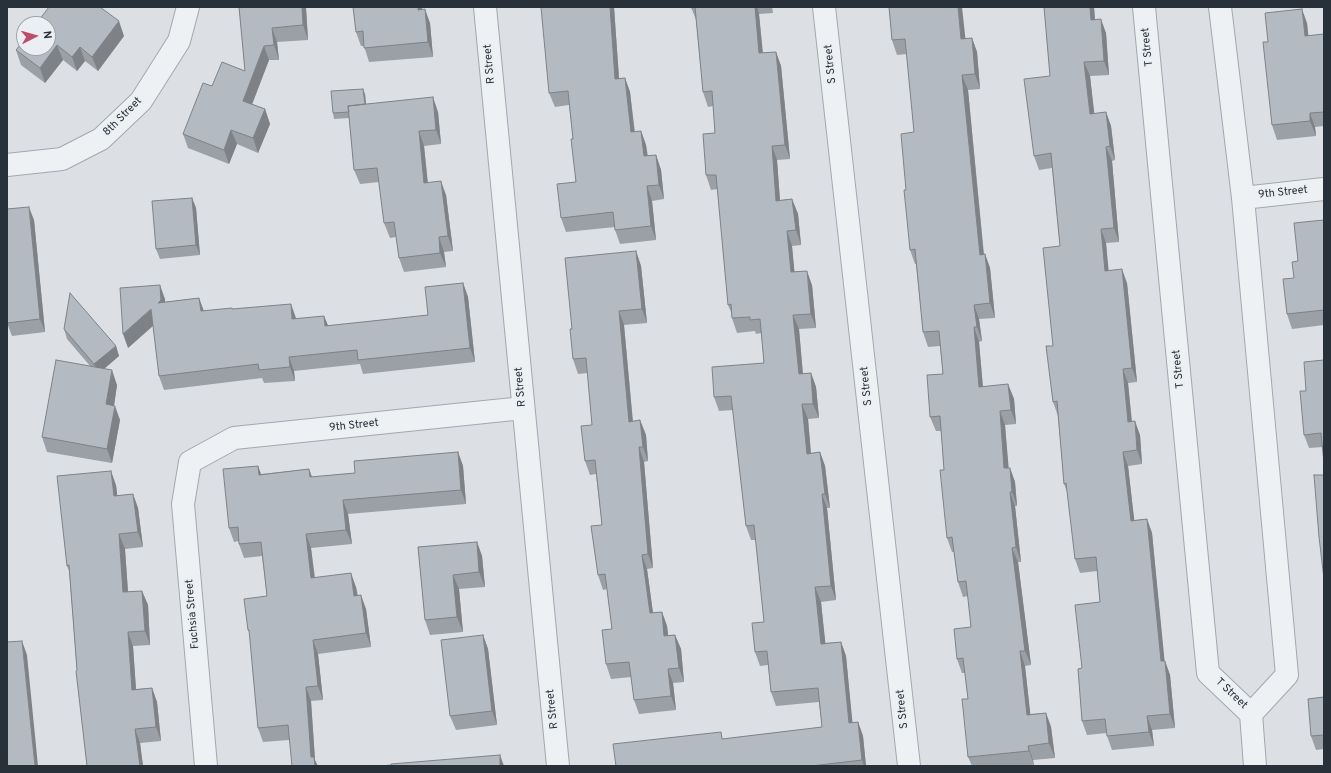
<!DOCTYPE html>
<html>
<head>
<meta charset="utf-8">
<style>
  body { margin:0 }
  #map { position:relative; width:1331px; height:773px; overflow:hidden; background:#dce0e5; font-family:Overpass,sans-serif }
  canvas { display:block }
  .frame { position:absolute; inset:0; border:8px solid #283039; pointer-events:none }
  .north { position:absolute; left:16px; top:16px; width:40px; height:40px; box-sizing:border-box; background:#ebeff3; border:1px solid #9da3a9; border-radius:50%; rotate:84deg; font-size:11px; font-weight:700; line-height:16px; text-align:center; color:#283039 }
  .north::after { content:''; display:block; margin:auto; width:14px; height:18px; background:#be4d6a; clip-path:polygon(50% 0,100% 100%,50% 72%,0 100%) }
</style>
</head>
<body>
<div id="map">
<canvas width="1331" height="773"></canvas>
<div class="frame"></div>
<div class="north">N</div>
</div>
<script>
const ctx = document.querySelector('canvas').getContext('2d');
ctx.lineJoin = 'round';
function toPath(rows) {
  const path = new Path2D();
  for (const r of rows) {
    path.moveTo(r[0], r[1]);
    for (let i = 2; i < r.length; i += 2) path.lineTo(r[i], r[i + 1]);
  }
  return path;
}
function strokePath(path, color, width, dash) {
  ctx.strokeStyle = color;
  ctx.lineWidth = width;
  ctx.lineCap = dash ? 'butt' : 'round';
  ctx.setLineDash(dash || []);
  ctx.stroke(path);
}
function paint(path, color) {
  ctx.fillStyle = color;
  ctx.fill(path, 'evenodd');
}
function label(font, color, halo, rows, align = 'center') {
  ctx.font = font + ' Overpass,sans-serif';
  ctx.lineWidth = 4;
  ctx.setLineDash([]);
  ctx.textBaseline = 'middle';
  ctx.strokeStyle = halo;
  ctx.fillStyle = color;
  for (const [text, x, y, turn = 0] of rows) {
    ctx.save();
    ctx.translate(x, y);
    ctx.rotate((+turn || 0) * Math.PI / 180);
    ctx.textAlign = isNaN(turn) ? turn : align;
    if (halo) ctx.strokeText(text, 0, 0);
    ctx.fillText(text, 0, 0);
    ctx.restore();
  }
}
const minor = toPath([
  [485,7,558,766],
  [824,7,909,766],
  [1144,7,1208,673,1251,714,1255,766],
  [1220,7,1243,198,1287,675,1251,714],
  [7,165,62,159,101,139,141,101,179,41,188,7],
  [1243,198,1324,189],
  [206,766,183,504,190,462,234,438,523,408]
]);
strokePath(minor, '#a2a8ae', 24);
strokePath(minor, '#eef1f3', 22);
paint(toPath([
  [239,7,306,8,308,40,277,42,279,60,269,60,252,104,265,109,270,124,258,153,237,144,229,164,188,148,183,134,212,86,245,71],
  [614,7,619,78,625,78,630,92,635,132,641,131,646,145,648,156,656,155,661,170,664,199,652,201,656,240,620,244,615,230,615,227,566,232,561,218,576,182,573,139,569,105,555,107,549,93],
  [691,7,772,7,773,13,759,14,763,53,776,52,781,66,790,159,777,160,780,200,792,199,798,214,801,245,792,246,794,272,812,285,816,328,799,329,803,374,811,373,816,387,819,418,808,419,811,453,820,452,825,466,830,508,827,508,836,600,821,602,825,643,841,642,846,656,852,723,858,722,863,736,866,766,616,766,724,739,822,727,819,702,776,706,771,692,768,665,760,666,755,652,764,622,756,540,751,540,746,526,733,410,719,411,714,397,764,363,761,333,756,334,755,331,737,333,732,318,731,312,728,305,718,189,711,190,706,175,715,133,713,106,708,107,703,92,696,20],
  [889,7,965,38,972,38,977,52,980,89,968,90,984,254,985,254,990,268,995,318,979,319,982,341,979,342,983,387,1008,384,1014,399,1016,424,1005,425,1008,468,1010,468,1015,482,1017,506,1015,506,1021,562,1018,562,1031,665,1025,666,1030,714,1046,713,1051,727,1055,758,1033,760,1034,765,1028,766,972,766,968,757,968,699,965,673,962,673,957,659,971,627,968,596,963,597,958,582,954,552,952,552,947,538,944,470,941,431,936,431,930,417,943,374,940,346,928,347,923,332,916,264,915,264,910,250,906,190,914,132,907,54,897,55,892,40],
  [1044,7,1094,7,1095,20,1106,33,1109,75,1090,76,1094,114,1106,112,1111,126,1115,160,1112,161,1119,242,1106,243,1108,271,1127,283,1137,382,1128,383,1132,421,1140,435,1142,464,1128,466,1134,520,1147,519,1152,533,1164,661,1165,661,1170,675,1175,728,1152,730,1154,746,1112,750,1107,736,1107,733,1087,735,1082,721,1082,668,1100,602,1097,571,1080,573,1075,559,1068,494,1064,484,1058,416,1053,402,1053,346,1060,246,1052,168,1039,170,1034,156,1050,76],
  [422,9,430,23,433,57,369,62,364,46,361,46,356,32],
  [1307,23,1308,36,1324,34,1324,126,1315,127,1316,136,1277,140,1272,125,1268,42],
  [48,24,124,36,98,71,85,61,77,71,63,60,45,83,21,65,16,50],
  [365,94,366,104,438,112,441,144,424,146,428,183,446,195,453,251,444,252,446,267,404,272,399,258,396,237,390,238,384,223,379,182,360,184,354,170,349,118,334,119,333,113],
  [192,198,196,208,200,255,160,259,156,249],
  [34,220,45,332,12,336,7,323],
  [1324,220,1324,325,1292,329,1287,314,1294,278,1298,261],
  [636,251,641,266,647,323,624,325,633,421,640,420,646,435,648,461,644,462,653,568,647,569,653,613,662,612,667,626,668,635,675,635,681,649,684,682,673,683,676,710,639,714,634,700,631,677,611,679,606,664,612,629,607,589,603,590,598,575,602,525,596,474,590,475,585,461,592,425,588,373,578,374,573,359,572,329],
  [463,283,468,297,475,362,363,374,360,364,294,371,295,381,264,383,262,378,164,390,159,376,153,326,128,348,165,299,165,302,199,298,204,311,232,308,233,309,296,318,296,319,324,316,328,326,428,315],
  [64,329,116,346,119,356,104,369,117,385,114,406,120,420,112,463,47,452,42,437,91,367,67,339],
  [1324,360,1323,447,1309,448,1304,435,1306,391],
  [458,452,463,466,466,504,348,514,352,544,311,548,315,577,356,587,358,595,366,609,371,647,318,654,323,700,311,701,315,760,289,740,263,742,258,728,250,634,248,630,267,596,262,556,244,558,239,544,239,541,234,542,229,528,258,466,261,474,309,469,312,477,355,473],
  [116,485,117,496,133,494,138,508,143,547,125,549,128,592,142,591,148,605,150,645,133,646,136,689,152,688,157,702,161,741,140,743,143,766,87,766,77,670,69,571,67,566],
  [477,542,482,556,485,587,459,589,463,632,430,635,425,620,418,547],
  [483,635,488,649,497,725,456,730,450,716],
  [1324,697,1324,749,1316,750,1311,736]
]), '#9ba0a6');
paint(toPath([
  [302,7,305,7,306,8,308,40,303,25],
  [418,7,422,7,423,24,418,10],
  [610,7,614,7,620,93,615,79],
  [755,7,757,7,759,14,764,68,759,53],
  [958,7,962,7,967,53,961,39],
  [1090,7,1094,7,1096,34,1091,20],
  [425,9,430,23,433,57,428,42],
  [1302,9,1307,23,1310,50,1305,36],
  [1101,19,1106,33,1109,75,1104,61],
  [119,21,124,36,98,71,92,57],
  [272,28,277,42,279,60,274,45],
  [972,38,977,52,980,89,975,74],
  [57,45,63,60,45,83,40,68],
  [264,46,269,60,248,115,243,101],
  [80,47,85,61,77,71,72,57],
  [776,52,781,66,790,159,785,145],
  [1084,62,1090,76,1096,128,1090,114],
  [962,75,968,90,985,269,980,255],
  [625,78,630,92,636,147,631,132],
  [363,89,365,94,367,116,365,111],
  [433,97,438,112,441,144,436,130],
  [265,109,270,124,258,153,253,138],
  [1106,112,1111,126,1115,160,1110,146],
  [1310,113,1315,127,1316,136,1310,121],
  [231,130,237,144,229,164,224,150],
  [419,131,424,146,429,197,424,183],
  [641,131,646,145,649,171,644,156],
  [772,146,777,160,781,215,776,201],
  [1106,147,1112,161,1119,242,1114,228],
  [656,155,661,170,664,199,659,185],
  [441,181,446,195,453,251,448,236],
  [647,186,652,201,656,240,651,226],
  [192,198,196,208,200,255,196,245],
  [792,199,798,214,801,245,796,230],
  [29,207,34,220,45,332,40,319],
  [1101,229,1106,243,1110,285,1105,271],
  [787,231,792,246,796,287,791,272],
  [439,237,444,252,446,267,440,253],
  [636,251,641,266,647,323,642,309],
  [985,254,990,268,995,318,990,303],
  [1122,269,1127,283,1137,382,1132,368],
  [807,271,812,285,816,328,811,314],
  [463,283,468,297,475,362,470,348],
  [160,285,165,299,166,314,158,303],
  [199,298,204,312,201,311],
  [291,304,296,318,297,333,292,319],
  [974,305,979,319,982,341,977,327],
  [151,309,156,323,128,348,123,334],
  [619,311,624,325,634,436,629,422],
  [793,315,799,329,804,388,799,374],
  [324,316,330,330,325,326],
  [974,327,979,342,984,401,979,387],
  [116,346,119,356,98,374,94,364],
  [289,357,294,371,295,381,290,367],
  [1123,369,1128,383,1133,436,1128,422],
  [112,370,117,385,112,419,106,404],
  [811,373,816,387,819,418,813,404],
  [1008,384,1014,399,1016,424,1011,410],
  [802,404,808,419,812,468,807,454],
  [115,406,120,420,112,463,107,449],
  [1000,411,1005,425,1010,483,1004,468],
  [640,420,646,435,648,461,643,447],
  [1135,421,1140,435,1142,464,1137,450],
  [639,447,644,462,653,568,648,554],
  [458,452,463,466,466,504,461,490],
  [820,452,825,466,830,508,825,494],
  [1123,452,1128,466,1136,535,1131,521],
  [258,466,263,480,259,475],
  [1010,468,1015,482,1017,506,1012,492],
  [309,469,314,483,310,477],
  [111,471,116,485,119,510,114,496],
  [1010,492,1015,506,1021,562,1016,547],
  [133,494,138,508,143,547,138,532],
  [822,494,827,508,836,600,831,586],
  [343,500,348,514,352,544,346,530],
  [1147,519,1152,533,1166,675,1161,661],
  [119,534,125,549,129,607,123,592],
  [306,534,311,548,316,592,311,578],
  [477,542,482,556,485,587,479,572],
  [1012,548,1018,562,1031,665,1025,651],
  [642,555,647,569,655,628,650,613],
  [351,573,356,587,359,610,354,596],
  [453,575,459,589,463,632,457,617],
  [815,587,821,602,827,658,821,644],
  [142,591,148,605,150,645,145,631],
  [361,595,366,609,371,647,366,633],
  [662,612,667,626,670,650,664,636],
  [128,632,133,646,137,704,132,690],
  [483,635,488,649,497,725,492,711],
  [675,635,681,649,684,682,679,668],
  [313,640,318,654,323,700,318,686],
  [22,641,27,655,38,766,35,766],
  [841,642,846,656,854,738,849,723],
  [1020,651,1025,666,1032,729,1027,715],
  [1165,661,1170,675,1175,728,1170,714],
  [668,669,673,683,676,710,671,696],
  [306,687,311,701,315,760,318,766,314,766,311,757],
  [152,688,157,702,161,741,156,727],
  [1046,713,1051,727,1055,758,1049,743],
  [1147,716,1152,730,1154,746,1149,732],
  [858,722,863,736,866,766,864,766,862,760],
  [135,729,140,743,143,766,140,766],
  [1028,746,1033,760,1034,765,1029,751],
  [500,755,504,766,500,766]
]), '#7e8287');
const building = toPath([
  [49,7,100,7,119,21,92,57,80,47,72,57,57,45,40,68,16,50,24,40,24,48,48,48,48,24,36,24,49,7],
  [239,7,302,7,303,25,272,28,274,45,264,46,243,101,265,109,253,138,231,130,224,150,183,134,203,83,212,86,222,62,245,71,239,7],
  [353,7,418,7,418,10,425,9,428,42,364,48,363,31,356,32,353,7],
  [541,7,610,7,615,79,625,78,631,132,641,131,644,156,656,155,659,185,647,186,651,226,615,230,613,212,561,218,557,184,576,182,571,139,573,139,568,91,549,93,541,7],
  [691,7,755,7,759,53,776,52,785,145,772,146,776,201,792,199,796,230,787,231,791,272,807,271,811,314,793,315,799,374,811,373,813,404,802,404,807,454,820,452,825,494,822,494,831,586,815,587,821,644,841,642,849,723,858,722,862,760,811,766,616,766,613,744,721,732,722,739,822,727,818,688,771,692,767,651,755,652,752,623,764,622,754,525,746,526,731,396,714,397,712,367,764,363,760,319,750,320,750,317,732,318,731,304,728,305,716,175,706,175,703,134,715,133,712,91,703,92,695,7,691,8,691,7],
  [889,7,958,7,961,39,972,38,975,74,962,75,980,255,985,254,990,303,974,305,977,327,974,327,979,387,1008,384,1011,410,1000,411,1004,468,1010,468,1012,492,1010,492,1016,547,1012,548,1025,651,1020,651,1027,715,1046,713,1049,743,1028,746,1029,751,968,757,962,699,968,699,963,658,957,659,954,629,971,627,966,581,958,582,952,537,947,538,940,470,944,470,940,416,930,417,927,375,943,374,939,331,923,332,915,249,910,250,904,190,906,190,901,134,914,132,905,39,892,40,889,7],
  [1044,7,1090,7,1091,20,1101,19,1104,61,1084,62,1090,114,1106,112,1110,146,1106,147,1114,228,1101,229,1105,271,1122,269,1132,368,1123,369,1128,422,1135,421,1137,450,1123,452,1131,521,1147,519,1161,661,1165,661,1170,714,1147,716,1149,732,1107,736,1105,719,1082,721,1078,669,1082,668,1075,605,1100,602,1096,557,1075,559,1066,483,1064,484,1057,401,1053,402,1046,346,1053,346,1043,248,1060,246,1051,153,1034,156,1024,79,1050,76,1044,7],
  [1302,9,1305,36,1324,34,1324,112,1310,113,1310,121,1272,125,1263,42,1268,42,1265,13,1302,9],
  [363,89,365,104,348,106,349,112,333,113,331,91,363,89],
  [433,97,436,130,419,131,424,183,441,181,448,236,439,237,440,253,399,258,394,222,384,223,377,168,354,170,348,106,433,97],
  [192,198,196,245,156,249,152,201,192,198],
  [29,207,40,319,7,323,7,209,29,207],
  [1324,220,1324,310,1287,314,1283,279,1294,278,1292,262,1298,261,1294,223,1324,220],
  [636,251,642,309,619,311,629,422,640,420,643,447,639,447,648,554,642,555,650,613,662,612,664,636,675,635,679,668,668,669,671,696,634,700,629,662,606,664,602,630,612,629,605,574,598,575,591,526,602,525,595,460,585,461,581,426,592,425,586,358,573,359,570,329,572,329,565,258,636,251],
  [463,283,470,348,358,360,357,350,289,357,290,367,259,370,258,364,159,376,151,309,123,334,120,288,160,285,161,300,158,303,199,298,201,311,232,308,232,309,291,304,292,319,324,316,325,326,428,315,425,287,463,283],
  [70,293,116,346,94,364,64,329,70,293],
  [56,360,112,370,106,404,115,406,107,449,42,437,56,360],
  [1324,360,1324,463,1321,433,1304,435,1300,391,1306,391,1304,362,1324,360],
  [458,452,461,490,343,500,346,530,306,534,311,578,351,573,354,596,361,595,366,633,313,640,318,686,306,687,311,757,314,757,315,766,292,766,288,725,258,728,249,630,248,630,244,599,267,596,261,542,239,544,238,527,229,528,223,469,258,466,259,475,309,469,310,477,355,473,354,461,458,452],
  [111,471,114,496,133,494,138,532,119,534,123,592,142,591,145,631,128,632,132,690,152,688,156,727,135,729,140,766,87,766,76,671,77,670,69,565,67,566,57,476,111,471],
  [1314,475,1324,475,1324,579,1319,537,1314,475],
  [477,542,479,572,453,575,457,617,425,620,418,547,477,542],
  [483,635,492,711,450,716,441,640,483,635],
  [22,641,35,766,7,766,7,642,22,641],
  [1324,697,1324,735,1311,736,1308,699,1324,697],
  [500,755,500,766,381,766,391,765,391,764,500,755]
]);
paint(building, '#b4bac1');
strokePath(building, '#7e8287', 1);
label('11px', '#283039', '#ebeff3', [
  ["T Street",1148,47,-96],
  ["R Street",490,64,-95],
  ["S Street",831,64,-96],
  ["8th Street",123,117,-45],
  ["9th Street",1283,193,-6],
  ["T Street",1179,369,-96],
  ["S Street",867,386,-96],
  ["R Street",521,387,-95],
  ["9th Street",354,426,-6],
  ["Fuchsia Street",193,614,-95],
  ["T Street",1231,694,44],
  ["R Street",553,709,-96],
  ["S Street",903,709,-96]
]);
</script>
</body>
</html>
